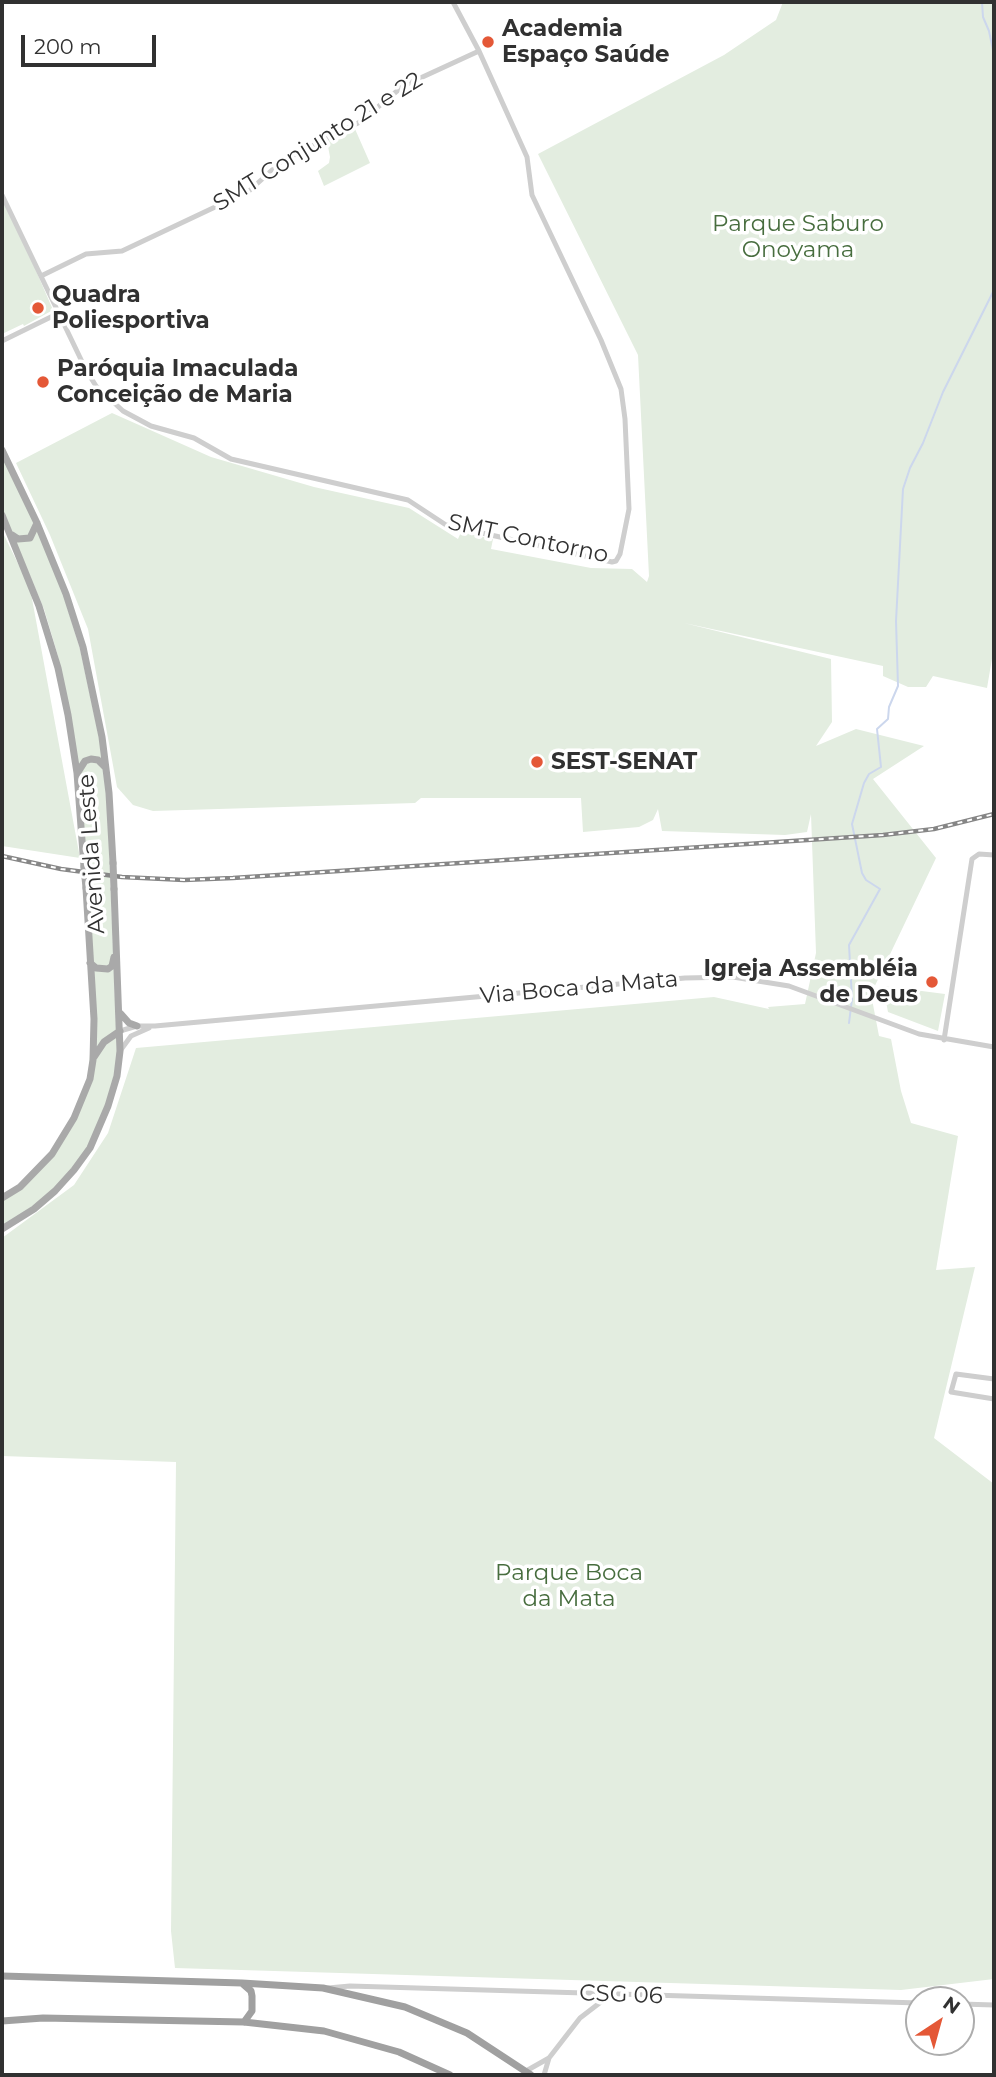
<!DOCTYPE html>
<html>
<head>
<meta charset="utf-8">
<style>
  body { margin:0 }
  #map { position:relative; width:996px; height:2077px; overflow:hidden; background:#fff; font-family:Montserrat,sans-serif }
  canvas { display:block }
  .frame { position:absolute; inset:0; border:4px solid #313131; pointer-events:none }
  .north { position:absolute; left:905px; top:1986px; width:70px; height:70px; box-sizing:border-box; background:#fff; border:2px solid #adadad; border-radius:50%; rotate:36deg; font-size:19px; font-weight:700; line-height:28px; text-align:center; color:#313131 }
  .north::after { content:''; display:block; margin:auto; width:24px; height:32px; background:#e45837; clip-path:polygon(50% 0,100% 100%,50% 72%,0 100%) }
  .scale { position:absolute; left:21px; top:35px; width:135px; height:32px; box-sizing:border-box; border:4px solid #313131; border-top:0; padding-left:9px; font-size:21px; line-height:24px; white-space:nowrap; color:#313131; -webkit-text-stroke:5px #fff; paint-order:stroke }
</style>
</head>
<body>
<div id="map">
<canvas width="996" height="2077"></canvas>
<div class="frame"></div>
<div class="north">N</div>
<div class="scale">200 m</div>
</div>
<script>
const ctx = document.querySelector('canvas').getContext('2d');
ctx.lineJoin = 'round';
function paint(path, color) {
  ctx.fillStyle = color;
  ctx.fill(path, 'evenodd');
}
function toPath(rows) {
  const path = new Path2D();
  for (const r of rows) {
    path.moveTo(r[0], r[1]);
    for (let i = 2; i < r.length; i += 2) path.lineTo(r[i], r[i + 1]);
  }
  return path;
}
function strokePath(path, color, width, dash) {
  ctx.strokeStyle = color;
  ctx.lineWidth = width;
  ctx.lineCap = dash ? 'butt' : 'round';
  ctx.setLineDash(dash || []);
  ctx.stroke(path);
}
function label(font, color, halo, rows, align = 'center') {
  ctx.font = font + ' Montserrat,sans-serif';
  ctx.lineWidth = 7;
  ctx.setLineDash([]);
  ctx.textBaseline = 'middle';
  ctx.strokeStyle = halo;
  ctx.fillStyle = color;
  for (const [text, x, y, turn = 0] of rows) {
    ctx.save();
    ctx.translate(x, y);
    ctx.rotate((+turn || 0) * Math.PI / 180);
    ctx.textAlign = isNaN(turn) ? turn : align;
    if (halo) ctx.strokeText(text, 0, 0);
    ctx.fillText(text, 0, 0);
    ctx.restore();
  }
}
paint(toPath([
  [783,2,994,2,994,647,987,688,933,676,926,687,908,687,883,676,883,666,684,623,831,659,832,722,816,746,856,729,924,746,873,779,936,858,871,994,879,1036,891,1039,901,1091,911,1123,958,1136,936,1270,975,1267,934,1438,994,1484,994,1979,901,1990,175,1968,171,1931,176,1462,2,1456,2,1238,74,1185,108,1133,136,1048,714,997,769,1009,768,1007,805,1004,816,953,811,814,807,832,785,835,662,831,658,809,653,820,639,827,583,832,581,798,421,798,415,803,153,811,133,805,117,787,88,629,50,535,16,463,112,413,211,457,314,487,409,508,458,539,461,532,493,539,491,549,591,568,632,569,647,582,649,576,638,355,538,154,724,55,776,20],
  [355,129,370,163,324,186,318,171,329,163,330,157,327,141],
  [2,192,53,310,24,326,23,324,2,334],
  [2,457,37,524,63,594,80,649,106,770,118,1076,91,1149,56,1192,2,1228,2,1198,20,1187,64,1136,88,1078,93,1019,78,784,58,656,44,609,2,509],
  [2,531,30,588,80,858,2,846],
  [883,986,945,994,938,1031,888,1012]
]), '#e3ede0');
strokePath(toPath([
  [982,2,983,17,989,31,994,55],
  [849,1023,852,999,849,945,880,889,866,880,862,873,852,824,864,783,869,774,881,767,877,729,888,719,889,707,898,686,896,621,903,489,910,468,923,443,943,392,994,290]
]), '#ccd7ed', 2);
strokePath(toPath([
  [2,195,86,370,96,386,123,411,151,426,194,438,231,459,408,500,446,525,612,562,616,561,620,554,629,509,625,419,621,389,601,340,532,195,527,157,479,51,453,2],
  [41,276,86,254,122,251,249,191,282,161,360,122,403,86,479,51],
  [2,341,59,313],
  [120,1031,137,1026,155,1026,685,978,733,977,789,986,919,1034,994,1047],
  [944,1040,972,859,979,854,994,855],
  [120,1051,131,1036,149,1028],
  [994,1379,956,1374,951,1392,994,1399],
  [328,1988,350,1986,919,2003],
  [961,2004,994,2005],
  [526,2071,549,2058,580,2018,610,1995],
  [544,2075,549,2058]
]), '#cecece', 5);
strokePath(toPath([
  [2,450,37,523,66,594,83,647,102,737,109,793,113,863],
  [2,515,39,606,58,668,68,715,77,773,84,867],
  [12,535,18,539,30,538,37,523],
  [78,772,85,761,91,759,98,760,105,767],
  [90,963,96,968,108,969,112,966,114,957],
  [121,1014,129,1023,137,1026],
  [94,1057,104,1042,120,1031],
  [2,1198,20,1187,52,1154,74,1118,90,1079,93,1060,94,1019,86,888],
  [2,1229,34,1209,55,1191,74,1170,90,1148,108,1106,117,1076,120,1051,114,889]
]), '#a9a9a9', 7);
strokePath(toPath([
  [2,1976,242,1983,323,1988,405,2007,467,2033,531,2075],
  [243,1984,251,1991,252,1996,252,2011,244,2022],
  [2,2021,43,2018,244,2022,324,2031,399,2052,450,2075]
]), '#a0a0a0', 7);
const rail = toPath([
  [2,856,61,869,122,877,184,880,233,878,883,835,934,829,994,814]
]);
strokePath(rail, '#868686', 4.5);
strokePath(rail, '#fff', 2, [5]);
strokePath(toPath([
  [113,863,114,889],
  [84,867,86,888]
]), '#a9a9a9', 7);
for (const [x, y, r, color] of [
  [488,42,7,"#e45837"],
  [38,308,7,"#e45837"],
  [43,382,7,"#e45837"],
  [537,762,7,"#e45837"],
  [932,982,7,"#e45837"]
]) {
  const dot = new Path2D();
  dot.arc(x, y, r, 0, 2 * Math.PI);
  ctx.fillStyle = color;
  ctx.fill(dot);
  strokePath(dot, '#fff', 2.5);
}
label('bold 23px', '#313131', '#fff', [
  ["Academia",502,29],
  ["Espaço Saúde",502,55],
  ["Quadra",52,295],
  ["Poliesportiva",52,321],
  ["Paróquia Imaculada",57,369],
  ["Conceição de Maria",57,395],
  ["SEST-SENAT",551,762],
  ["Igreja Assembléia",918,969,"right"],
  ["de Deus",918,995,"right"]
], 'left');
label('23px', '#313131', '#fff', [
  ["SMT Conjunto 21 e 22",318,142,-32],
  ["SMT Contorno",528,539,12],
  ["Avenida Leste",92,854,-94],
  ["Via Boca da Mata",579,988,-5],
  ["CSG 06",621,1995,2]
]);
label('23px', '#476d3e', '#fff', [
  ["Parque Saburo",798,224],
  ["Onoyama",798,250],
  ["Parque Boca",569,1573],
  ["da Mata",569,1599]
]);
</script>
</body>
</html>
